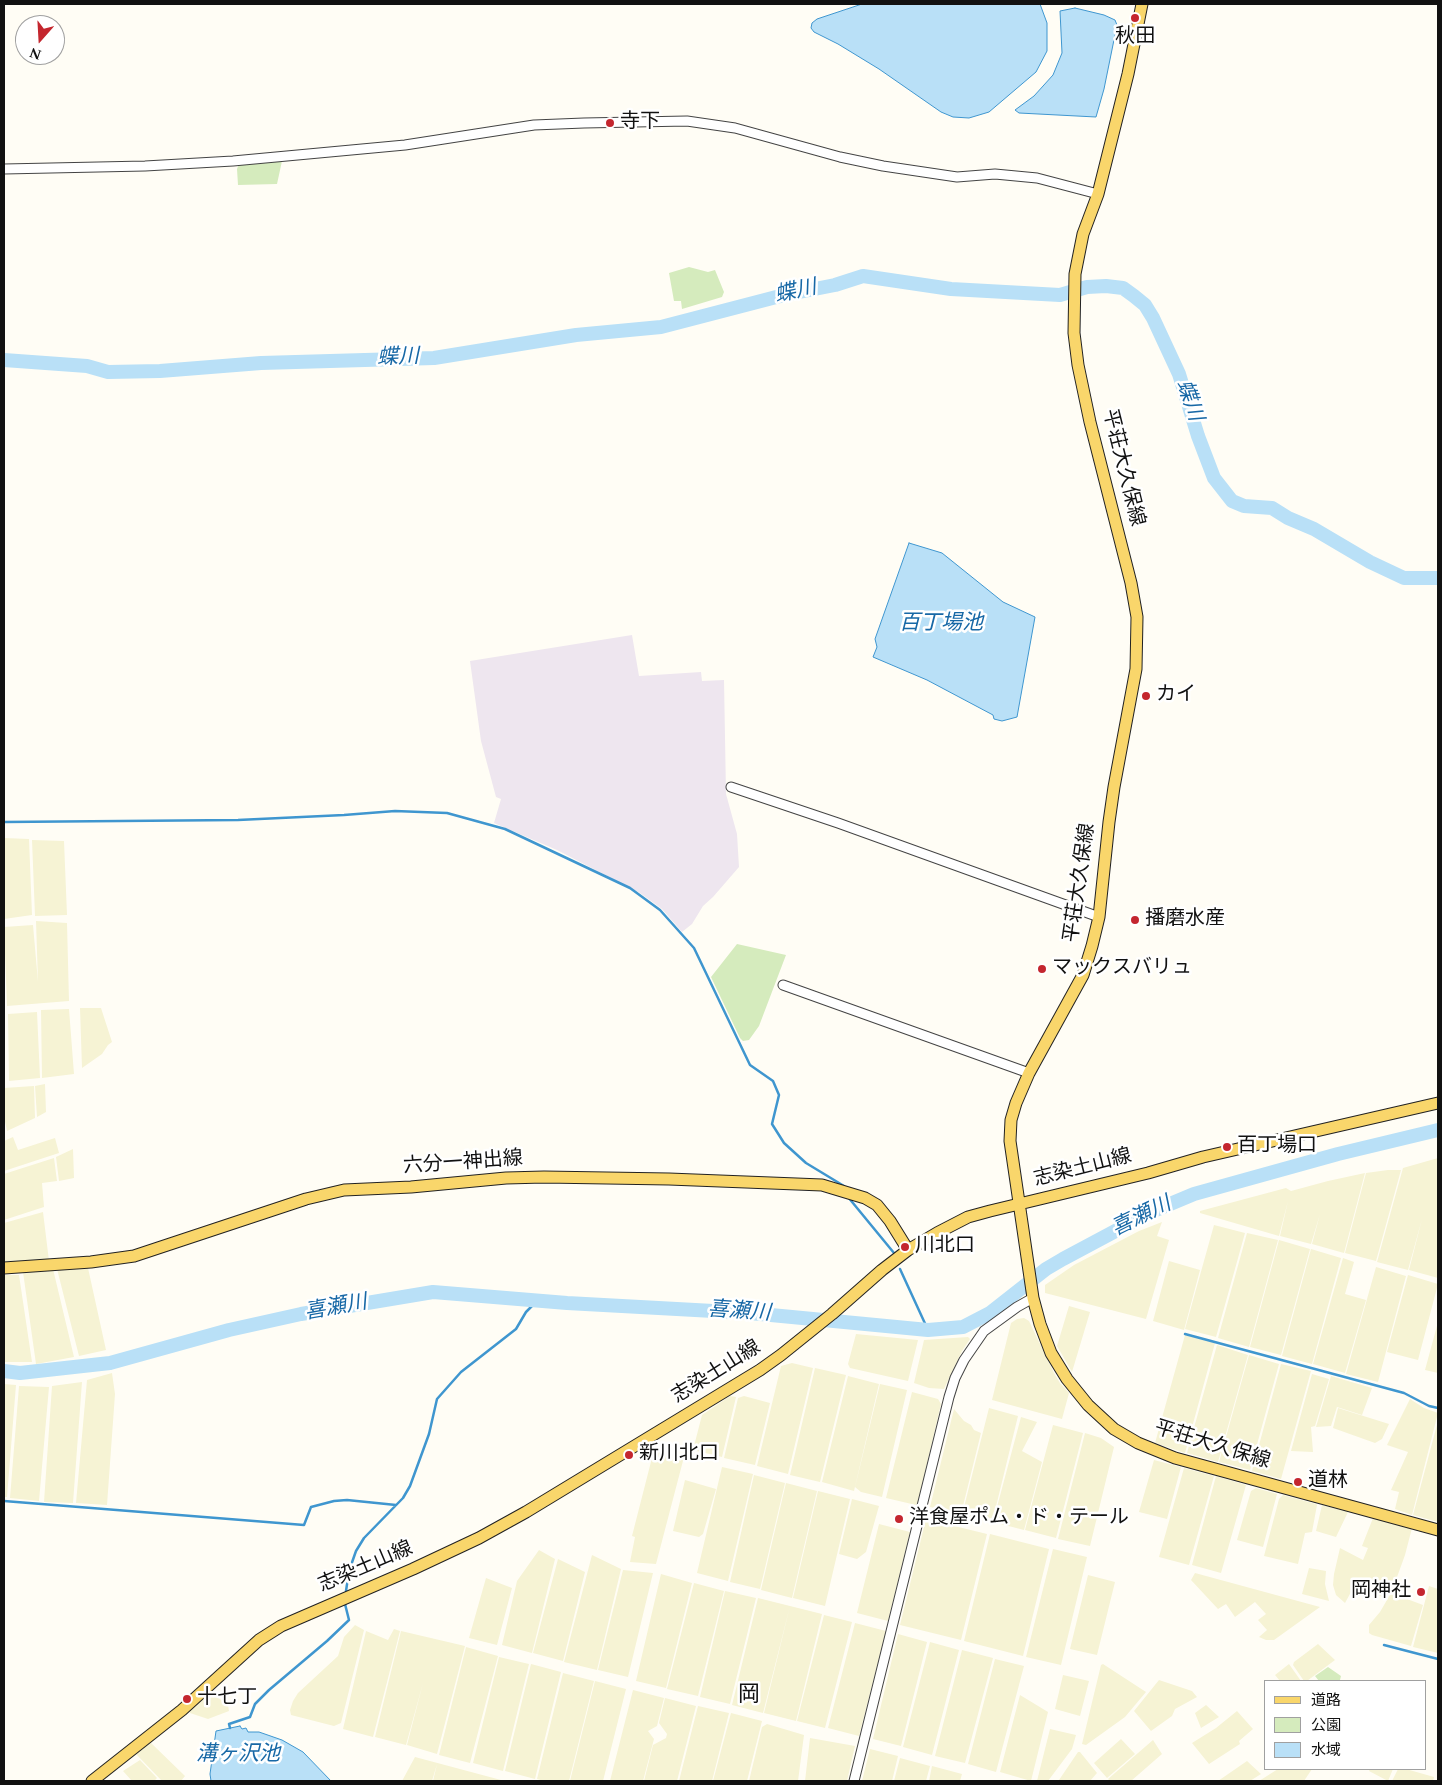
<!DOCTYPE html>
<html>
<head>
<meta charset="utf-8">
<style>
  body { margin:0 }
  #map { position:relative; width:1442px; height:1785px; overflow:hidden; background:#fffdf5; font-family:Spectral,"Noto Sans JP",serif }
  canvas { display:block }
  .frame { position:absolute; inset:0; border:5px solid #111; pointer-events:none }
  .legend { position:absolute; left:1264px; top:1680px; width:162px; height:90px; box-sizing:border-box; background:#fff; border:1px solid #a0a0a0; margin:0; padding:6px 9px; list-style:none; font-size:15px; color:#111 }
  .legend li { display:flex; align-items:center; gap:10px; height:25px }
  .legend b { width:25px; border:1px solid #a0a0a0 }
  .north { position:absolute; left:15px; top:15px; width:50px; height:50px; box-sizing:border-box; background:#fff; border:1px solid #a0a0a0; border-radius:50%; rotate:199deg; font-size:14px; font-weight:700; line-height:20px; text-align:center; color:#111 }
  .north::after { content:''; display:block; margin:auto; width:18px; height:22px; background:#c4262e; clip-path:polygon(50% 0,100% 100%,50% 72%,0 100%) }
</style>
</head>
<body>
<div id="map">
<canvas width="1442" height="1785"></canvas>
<div class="frame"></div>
<ul class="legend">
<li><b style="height:6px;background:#f9d66b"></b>道路</li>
<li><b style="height:14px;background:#d5ebbd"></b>公園</li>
<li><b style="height:14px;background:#b9e0f7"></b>水域</li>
</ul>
<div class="north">N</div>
</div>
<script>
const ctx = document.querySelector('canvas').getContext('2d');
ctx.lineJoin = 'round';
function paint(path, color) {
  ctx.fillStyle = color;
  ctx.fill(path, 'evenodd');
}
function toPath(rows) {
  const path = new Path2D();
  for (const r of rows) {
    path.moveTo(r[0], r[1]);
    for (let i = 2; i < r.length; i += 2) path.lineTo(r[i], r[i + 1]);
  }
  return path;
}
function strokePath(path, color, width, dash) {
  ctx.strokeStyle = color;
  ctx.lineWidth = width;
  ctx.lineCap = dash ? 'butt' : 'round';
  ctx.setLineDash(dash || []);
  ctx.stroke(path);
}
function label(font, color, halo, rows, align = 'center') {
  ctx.font = font + ' Spectral,"Noto Sans JP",serif';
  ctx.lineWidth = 5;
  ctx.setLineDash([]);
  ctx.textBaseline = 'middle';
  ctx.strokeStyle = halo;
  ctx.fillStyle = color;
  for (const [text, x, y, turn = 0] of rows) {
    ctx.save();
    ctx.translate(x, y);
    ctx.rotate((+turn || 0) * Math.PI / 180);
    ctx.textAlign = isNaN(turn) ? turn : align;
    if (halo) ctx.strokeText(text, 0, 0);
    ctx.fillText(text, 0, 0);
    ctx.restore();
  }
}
paint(toPath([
  [632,635,639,676,701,672,702,681,724,680,726,794,737,834,739,867,713,897,703,906,692,924,682,932,662,909,640,893,557,850,494,823,501,799,496,797,481,741,470,661]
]), '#eee6ef');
paint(toPath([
  [4,838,29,839,32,915,4,919],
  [32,840,64,841,67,915,35,916],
  [36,921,67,923,69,1001,7,1006,4,927,33,925,38,982],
  [80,1008,101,1008,112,1042,108,1045,102,1054,82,1068],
  [69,1009,74,1074,42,1078,41,1010],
  [37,1012,40,1078,9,1081,8,1014],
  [45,1084,46,1112,37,1117,35,1086],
  [34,1086,35,1118,7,1131,4,1117,4,1088],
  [13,1137,18,1150,55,1138,59,1153,4,1171,4,1141],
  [73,1149,74,1178,59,1181,56,1157],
  [54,1158,57,1181,42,1183,44,1207,4,1220,4,1174],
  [1438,1158,1438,1278,1409,1270,1422,1219,1408,1270,1377,1262,1403,1168],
  [1388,1170,1401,1170,1376,1261,1345,1253,1366,1173],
  [1365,1173,1344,1253,1312,1244,1320,1214,1311,1244,1280,1236,1288,1201,1279,1236,1200,1213,1200,1211,1286,1188,1291,1191,1328,1181],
  [43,1212,49,1261,4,1264,4,1223],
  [1162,1222,1157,1236,1169,1240,1146,1319,1045,1293,1045,1285,1074,1265,1139,1231],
  [1214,1225,1245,1233,1216,1337,1185,1329],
  [1247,1233,1278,1240,1249,1347,1218,1338],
  [1279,1240,1310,1249,1281,1355,1250,1347],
  [1311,1249,1341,1258,1312,1364,1282,1356],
  [1343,1258,1354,1262,1345,1294,1366,1300,1345,1373,1313,1364],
  [1169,1261,1200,1270,1184,1330,1153,1321],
  [1376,1267,1406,1276,1378,1382,1346,1374],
  [88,1268,106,1350,79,1356,57,1269],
  [53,1269,74,1357,36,1364,23,1272],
  [4,1275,19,1275,32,1362,4,1362],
  [1408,1275,1438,1284,1418,1360,1387,1352],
  [1069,1306,1090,1312,1072,1372,1057,1346],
  [1024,1318,1029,1321,1054,1373,1060,1383,1069,1393,1062,1419,992,1400,1011,1323,1017,1319],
  [1438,1322,1438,1373,1425,1370],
  [856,1334,918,1340,908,1381,850,1368,848,1364],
  [1185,1335,1215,1343,1185,1453,1155,1443],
  [968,1337,970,1339,962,1351,944,1389,929,1388,914,1383,924,1340],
  [1217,1345,1248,1355,1218,1462,1187,1453],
  [1249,1355,1279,1364,1250,1470,1219,1462],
  [792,1363,813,1368,788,1474,757,1466,781,1366],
  [1281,1364,1311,1371,1281,1479,1252,1471],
  [815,1368,846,1375,820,1482,790,1475],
  [112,1373,115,1394,107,1505,76,1503,87,1380],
  [1312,1374,1329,1379,1315,1426,1311,1427,1313,1452,1291,1451],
  [848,1376,879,1384,854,1491,822,1482],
  [1331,1376,1372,1388,1362,1415,1337,1407,1331,1426,1316,1427],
  [82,1382,73,1503,44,1502,52,1386],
  [4,1384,16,1385,7,1497,4,1497],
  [880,1384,907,1390,882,1497,861,1492,855,1487],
  [19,1386,49,1387,39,1501,10,1498],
  [912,1392,938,1399,941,1404,918,1502,916,1505,886,1498],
  [730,1396,736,1397,722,1457,693,1450,702,1415],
  [744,1396,770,1403,755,1465,724,1458,738,1398],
  [1410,1399,1424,1408,1438,1413,1412,1515,1395,1509,1399,1492,1391,1490,1408,1452,1387,1445],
  [989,1408,1018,1416,992,1523,962,1515],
  [1338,1408,1389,1424,1382,1439,1375,1443,1333,1428],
  [954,1409,964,1421,971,1425,974,1430,981,1433,961,1514,930,1507],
  [1021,1417,1037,1422,1022,1451,1042,1462,1024,1530,993,1522],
  [1438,1421,1438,1522,1413,1515],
  [1053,1425,1083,1433,1056,1538,1025,1530],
  [1085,1433,1101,1438,1114,1447,1090,1546,1058,1539],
  [654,1450,684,1457,656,1564,630,1562,635,1537,632,1536],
  [1154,1460,1181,1467,1167,1519,1139,1512],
  [722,1467,753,1474,728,1581,697,1573],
  [1184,1468,1214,1476,1189,1565,1159,1557],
  [754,1475,785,1483,760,1589,730,1582],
  [1216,1476,1246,1485,1221,1573,1192,1565],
  [685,1480,716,1489,703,1534,699,1537,673,1531],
  [786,1483,817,1491,792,1598,761,1590],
  [1256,1488,1277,1494,1263,1547,1237,1540,1251,1491],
  [818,1491,850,1499,825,1606,793,1598],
  [1283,1495,1316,1504,1317,1505,1312,1532,1305,1533,1298,1564,1264,1556,1279,1499],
  [852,1499,879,1506,866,1552,857,1559,839,1554],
  [1322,1505,1348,1512,1336,1537,1316,1531],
  [1373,1518,1412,1528,1405,1555,1397,1577,1384,1598,1356,1583,1345,1603,1336,1595,1333,1585,1334,1574,1340,1548,1363,1560,1368,1548,1362,1546],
  [926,1519,987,1534,961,1640,900,1625],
  [879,1524,910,1532,888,1621,857,1613],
  [990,1534,1049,1549,1023,1656,964,1641],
  [1053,1549,1087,1557,1061,1665,1026,1657],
  [539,1550,555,1559,532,1653,502,1645,517,1581],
  [592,1555,621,1569,597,1670,564,1662],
  [558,1559,585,1572,563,1661,533,1653],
  [1309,1568,1326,1571,1325,1584,1329,1601,1302,1594],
  [623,1570,653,1573,628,1677,598,1670],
  [1195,1573,1320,1607,1274,1640,1266,1640,1259,1637,1267,1630,1258,1620,1266,1614,1255,1602,1235,1617,1226,1604,1218,1609,1191,1580],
  [661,1574,692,1583,666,1688,636,1681],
  [1088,1575,1115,1582,1097,1655,1070,1649],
  [486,1578,512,1588,497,1645,469,1638],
  [694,1583,724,1591,698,1696,667,1689],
  [1429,1586,1438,1589,1438,1653,1413,1647],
  [725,1591,756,1598,730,1704,700,1697],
  [1391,1593,1423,1605,1411,1646,1372,1635,1369,1633,1369,1625,1380,1612],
  [758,1598,790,1606,763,1713,732,1705],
  [790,1606,822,1614,796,1721,764,1713],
  [824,1615,852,1622,825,1728,797,1721],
  [855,1623,886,1631,859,1736,828,1728],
  [355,1625,364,1630,341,1723,334,1726,291,1715,290,1710,293,1701,298,1693,338,1656,344,1637],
  [394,1629,400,1631,373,1737,343,1729,366,1631,388,1640],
  [401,1631,465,1646,437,1754,407,1745,423,1683,406,1745,375,1737],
  [898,1634,927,1642,901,1746,873,1739],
  [930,1642,959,1650,932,1755,903,1747],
  [1318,1644,1335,1660,1307,1681,1304,1681,1293,1665,1294,1662],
  [466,1647,498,1656,470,1763,439,1755],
  [962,1650,993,1658,965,1763,935,1756],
  [499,1657,529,1664,503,1771,473,1763],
  [995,1659,1024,1666,996,1772,968,1764],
  [531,1664,561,1672,535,1779,505,1771],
  [1103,1664,1146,1692,1125,1717,1086,1745,1082,1744,1101,1665],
  [1289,1664,1301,1681,1280,1681,1275,1675],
  [563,1673,594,1681,569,1781,544,1781,537,1779],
  [1063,1675,1089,1681,1080,1716,1055,1709],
  [1159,1680,1192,1691,1197,1697,1175,1709,1172,1716,1151,1731,1134,1711],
  [595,1681,626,1689,603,1781,570,1781],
  [633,1690,664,1698,657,1726,648,1731,654,1739,643,1781,610,1781],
  [209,1691,228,1705,229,1711,208,1719,190,1713,190,1709],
  [1020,1695,1048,1712,1031,1781,1000,1772],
  [665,1698,696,1706,677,1781,644,1781,653,1745,666,1738,667,1734,659,1723],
  [1206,1705,1219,1717,1201,1728,1195,1713],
  [698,1706,729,1713,712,1781,679,1781],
  [1237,1711,1253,1729,1239,1741,1240,1744,1209,1764,1192,1743,1216,1728],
  [731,1713,762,1721,747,1781,713,1781],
  [767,1724,804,1735,798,1781,749,1781,762,1727],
  [1050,1729,1076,1735,1072,1749,1048,1781,1037,1781],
  [810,1738,855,1746,847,1781,805,1781],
  [1121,1739,1135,1754,1107,1778,1094,1763],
  [1153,1740,1162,1754,1131,1781,1110,1781,1108,1779],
  [150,1742,185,1776,181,1781,162,1781,136,1754],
  [870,1749,898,1756,892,1781,862,1781],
  [1078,1752,1080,1752,1097,1773,1090,1781,1060,1781,1059,1780],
  [415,1757,501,1780,500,1781,433,1781,437,1764,432,1781,402,1781],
  [900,1758,930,1766,926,1781,894,1781],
  [140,1760,157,1778,154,1781,132,1781,123,1771],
  [1247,1761,1261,1774,1250,1781,1218,1781],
  [932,1766,962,1774,960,1781,929,1781],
  [1278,1769,1312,1769,1304,1781,1259,1781],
  [1370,1769,1393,1769,1388,1781,1369,1771],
  [1398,1769,1406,1769,1434,1777,1433,1781,1392,1781]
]), '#f6f3d4');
paint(toPath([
  [282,161,277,184,238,185,237,169,239,164],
  [689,267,708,272,715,270,724,292,722,297,682,309,681,301,674,301,669,273],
  [737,944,786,955,759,1026,749,1040,743,1041,740,1038,711,977],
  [1328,1667,1341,1676,1340,1680,1342,1681,1319,1681,1315,1676]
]), '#d5ebbd');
const water = toPath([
  [862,4,1040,4,1047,23,1047,51,1036,72,989,112,969,118,953,117,941,112,879,69,838,44,814,32,811,28,812,23,817,19,862,4],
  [1075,8,1104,15,1115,20,1117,25,1104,89,1096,117,1019,113,1015,110,1034,96,1053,75,1062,53,1060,11,1075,8],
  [909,543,942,553,1003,602,1035,617,1017,717,1002,721,994,719,993,715,927,680,873,657,877,647,875,639,909,543],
  [240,1726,242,1729,246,1728,248,1732,259,1732,282,1740,303,1752,331,1781,211,1781,210,1774,216,1731,240,1726]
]);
paint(water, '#b9e0f7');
strokePath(water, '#3f96cf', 1);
strokePath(toPath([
  [4,822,238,820,344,815,395,811,447,813,505,829,630,888,660,910,694,948,750,1065,773,1081,779,1095,772,1124,784,1143,806,1163,844,1186],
  [848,1197,894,1253],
  [900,1269,928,1330],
  [1185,1334,1404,1393,1429,1406,1438,1408],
  [4,1501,304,1525,311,1507,334,1501,347,1500,396,1505],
  [346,1591,349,1571,356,1551,364,1538,403,1498,410,1486,429,1434,437,1399,461,1372,516,1329,526,1312,538,1300],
  [1384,1645,1438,1659],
  [230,1728,229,1724,250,1717,255,1704,269,1690,327,1641,349,1620,345,1604]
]), '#3f96cf', 2.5);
strokePath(toPath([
  [4,360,87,366,108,372,160,371,261,363,434,358,576,335,661,327,784,295,835,285,863,276,951,289,1060,295,1087,287,1106,286,1123,288,1134,296,1145,305,1153,318,1179,374,1198,436,1214,478,1232,501,1244,506,1272,508,1288,518,1314,529,1370,562,1404,578,1438,578],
  [4,1371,20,1373,110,1363,229,1330,301,1314,433,1292,567,1303,750,1313,928,1330,963,1327,990,1313,1046,1269,1063,1259,1151,1212,1194,1194,1338,1154,1438,1130]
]), '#b9e0f7', 14);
const minor = toPath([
  [4,169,145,166,233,161,405,145,534,125,584,123,687,121,735,128,840,157,883,166,957,177,995,174,1037,178,1098,194],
  [731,787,838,823,1099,917],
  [783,985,1029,1073],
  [854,1781,921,1510,949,1397,955,1378,964,1360,984,1331,1017,1307,1033,1298]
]);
const major = toPath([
  [1142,4,1128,74,1098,194,1083,234,1075,274,1074,333,1078,365,1090,422,1131,583,1137,617,1136,669,1114,787,1109,822,1099,917,1092,946,1083,975,1029,1073,1016,1103,1011,1120,1010,1141,1033,1298,1040,1324,1051,1353,1067,1379,1088,1405,1114,1429,1138,1443,1175,1458,1438,1530],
  [4,1268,91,1262,134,1256,306,1199,344,1190,411,1187,506,1178,544,1177,669,1179,822,1185,865,1198,877,1205,890,1221,908,1250],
  [92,1781,182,1710,259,1640,281,1626,413,1569,479,1538,526,1512,760,1370,781,1355,832,1314,882,1270,908,1250,937,1233,968,1217,990,1211,1148,1173,1203,1157,1438,1103]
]);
strokePath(minor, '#444', 11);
strokePath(major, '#222', 13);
strokePath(minor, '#fff', 9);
strokePath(major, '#f9d66b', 11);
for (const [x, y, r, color] of [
  [1135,18,5,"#c4262e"],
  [610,123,5,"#c4262e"],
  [1146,696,5,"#c4262e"],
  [1135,920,5,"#c4262e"],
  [1042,969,5,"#c4262e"],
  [1227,1147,5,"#c4262e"],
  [905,1247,5,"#c4262e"],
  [629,1455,5,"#c4262e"],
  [1298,1482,5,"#c4262e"],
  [899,1519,5,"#c4262e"],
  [1421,1592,5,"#c4262e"],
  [187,1699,5,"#c4262e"]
]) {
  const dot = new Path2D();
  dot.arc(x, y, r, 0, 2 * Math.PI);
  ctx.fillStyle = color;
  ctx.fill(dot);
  strokePath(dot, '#fff', 2);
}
label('20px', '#111', '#fff', [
  ["秋田",1135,38,"center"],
  ["寺下",620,123],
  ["カイ",1156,696],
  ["播磨水産",1145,920],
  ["マックスバリュ",1052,969],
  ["百丁場口",1237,1147],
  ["川北口",915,1247],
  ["新川北口",639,1455],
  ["道林",1308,1482],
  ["洋食屋ポム・ド・テール",909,1519],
  ["岡神社",1411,1592,"right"],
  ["十七丁",197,1699]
], 'left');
label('20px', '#111', '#fff', [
  ["平荘大久保線",1122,468,76],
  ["平荘大久保線",1081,883,-82],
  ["六分一神出線",463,1164,-4],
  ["志染土山線",1083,1169,-14],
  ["志染土山線",717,1373,-32],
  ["平荘大久保線",1212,1446,17],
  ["志染土山線",366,1568,-23]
]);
label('italic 21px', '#1768a6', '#fff', [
  ["蝶川",796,293,-12],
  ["蝶川",398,359,-2],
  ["蝶川",1188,401,71],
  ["百丁場池",941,625],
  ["喜瀬川",1142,1218,-26],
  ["喜瀬川",336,1309,-10],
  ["喜瀬川",739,1313,4],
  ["溝ヶ沢池",238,1756]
]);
label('22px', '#111', '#fff', [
  ["岡",749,1697]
]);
</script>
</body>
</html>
